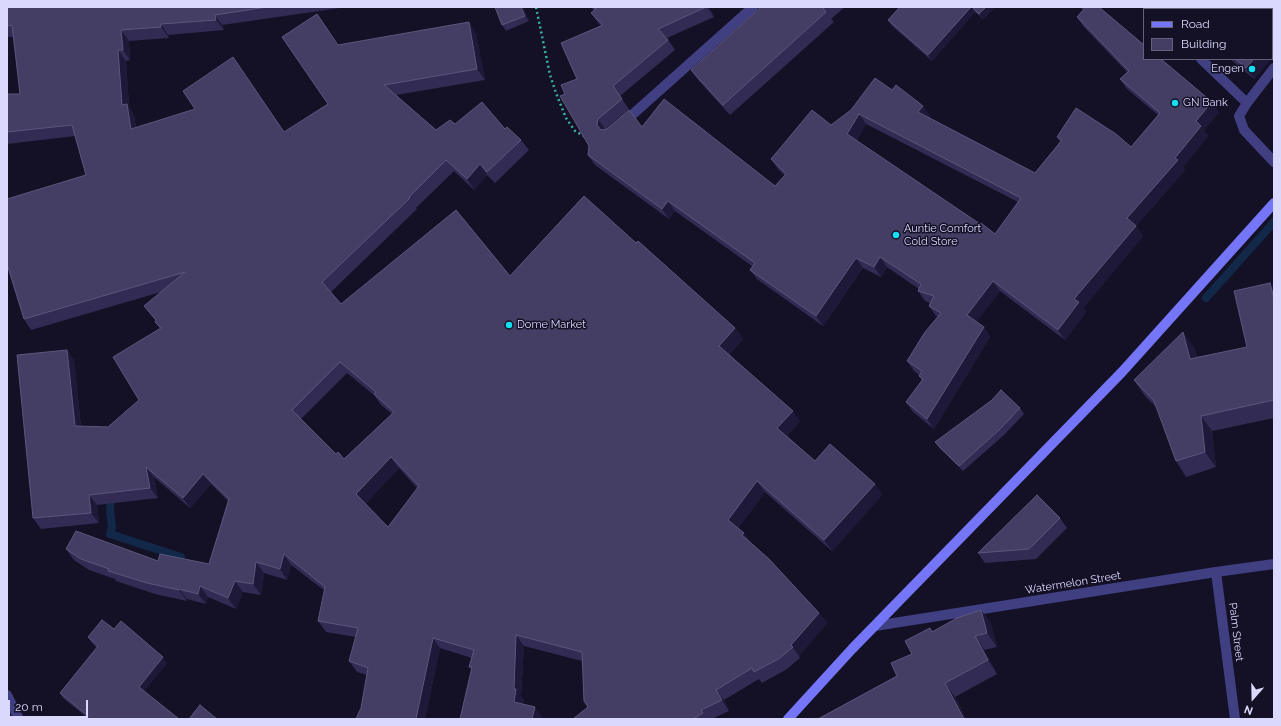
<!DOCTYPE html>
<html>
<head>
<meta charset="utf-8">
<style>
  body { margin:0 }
  #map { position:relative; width:1281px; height:726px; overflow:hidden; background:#141126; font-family:Raleway,sans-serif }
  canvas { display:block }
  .frame { position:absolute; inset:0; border:8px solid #dbd8fd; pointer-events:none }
  .legend { position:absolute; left:1143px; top:8px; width:130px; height:52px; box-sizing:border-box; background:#141126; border:1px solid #64617c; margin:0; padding:5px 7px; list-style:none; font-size:12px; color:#dbd8fd }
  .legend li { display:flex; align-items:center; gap:8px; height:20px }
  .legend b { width:20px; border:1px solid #64617c }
  .north { position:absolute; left:1233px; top:678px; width:40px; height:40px; -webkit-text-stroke:3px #141126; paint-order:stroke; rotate:200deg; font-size:11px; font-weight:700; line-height:16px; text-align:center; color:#dbd8fd }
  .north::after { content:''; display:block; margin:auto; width:14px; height:18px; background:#dbd8fd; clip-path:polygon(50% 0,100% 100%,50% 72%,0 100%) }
  .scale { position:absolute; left:8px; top:700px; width:80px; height:18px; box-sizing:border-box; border:2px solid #dbd8fd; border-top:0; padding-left:5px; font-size:12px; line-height:14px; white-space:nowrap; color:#dbd8fd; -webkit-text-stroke:3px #141126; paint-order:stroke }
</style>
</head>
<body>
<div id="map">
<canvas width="1281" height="726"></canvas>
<div class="frame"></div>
<ul class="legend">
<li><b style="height:5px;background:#7575f7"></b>Road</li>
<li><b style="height:11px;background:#443e65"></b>Building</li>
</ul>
<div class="north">N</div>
<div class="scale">20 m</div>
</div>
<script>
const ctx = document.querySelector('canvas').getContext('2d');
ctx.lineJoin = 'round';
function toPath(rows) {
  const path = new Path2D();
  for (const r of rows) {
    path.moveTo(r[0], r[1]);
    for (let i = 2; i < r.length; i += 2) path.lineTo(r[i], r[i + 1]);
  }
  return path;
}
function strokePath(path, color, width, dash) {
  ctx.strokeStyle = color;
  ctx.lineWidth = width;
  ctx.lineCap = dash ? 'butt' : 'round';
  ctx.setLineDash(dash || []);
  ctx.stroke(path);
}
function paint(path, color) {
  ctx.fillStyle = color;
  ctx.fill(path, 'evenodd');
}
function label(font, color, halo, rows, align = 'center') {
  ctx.font = font + ' Raleway,sans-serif';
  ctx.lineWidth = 3;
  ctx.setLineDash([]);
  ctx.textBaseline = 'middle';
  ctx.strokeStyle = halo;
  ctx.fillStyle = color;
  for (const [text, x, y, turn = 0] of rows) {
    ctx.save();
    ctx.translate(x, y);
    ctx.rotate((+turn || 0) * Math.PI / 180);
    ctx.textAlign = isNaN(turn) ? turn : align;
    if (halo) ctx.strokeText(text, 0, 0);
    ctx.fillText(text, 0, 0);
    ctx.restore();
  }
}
strokePath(toPath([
  [1206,298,1274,222],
  [111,494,110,509,112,527,110,534,181,557]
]), '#122849', 8);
strokePath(toPath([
  [536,7,550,75,556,93,566,118,575,131,586,137]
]), '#37b2a8', 2.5, [2, 3]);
strokePath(toPath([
  [1241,7,1243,9],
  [1172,9,1174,7],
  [1272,37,1274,39],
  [1201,59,1247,103],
  [1274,68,1247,103,1239,116,1244,130,1274,162]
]), '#403f82', 10);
strokePath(toPath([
  [623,123,753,7],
  [1216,572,1235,719],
  [875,626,1216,572,1274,564],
  [7,695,19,719]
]), '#403f82', 10);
strokePath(toPath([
  [788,719,852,649,1122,372,1274,203]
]), '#7575f7', 10);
paint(toPath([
  [7,7,347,7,222,25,224,30,168,35,169,38,129,41,130,60,126,61,129,106,134,115,136,127,284,132,328,104,338,45,476,33,485,80,396,95,436,130,455,124,505,129,521,140,529,150,495,183,487,175,474,190,454,171,416,208,417,209,331,292,341,304,510,276,636,243,735,328,743,339,729,354,800,421,787,436,815,461,875,484,882,495,832,551,765,492,738,528,752,544,819,613,827,623,799,656,800,658,787,669,762,683,759,679,724,700,729,711,712,719,573,719,588,708,582,661,524,646,521,696,524,700,523,704,543,718,471,669,469,667,472,658,440,648,425,719,356,719,361,708,367,675,357,672,349,661,356,637,326,632,318,621,325,591,291,565,287,580,264,573,261,595,243,592,236,609,208,597,206,604,187,599,187,601,155,594,116,581,115,579,89,570,74,560,66,549,158,561,209,564,228,501,211,484,190,508,154,477,158,498,97,505,99,523,41,529,33,518,67,350,74,360,81,426,108,427,139,400,160,329,155,322,156,321,144,306,161,292,31,330,24,319,86,175,75,136,7,144,7,94,20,94,14,37,7,37],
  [347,373,375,396,381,405,392,414,344,459,336,454,301,419],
  [399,468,417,488,388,527,365,504],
  [523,7,529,21,506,31,502,25],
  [591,7,709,7,714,17,667,38,675,50,620,96,629,109,606,129,642,127,775,186,785,176,778,169,771,159,892,90,923,106,930,116,929,118,1035,173,1060,142,1057,137,1131,147,1158,115,1127,89,1120,79,1127,72,1084,27,1077,17,1083,10,1080,7,1099,7,1219,112,1204,130,1208,136,1183,167,1185,170,1136,226,1143,236,1083,308,1086,312,1065,340,1000,291,976,322,984,327,990,337,934,429,913,412,906,402,922,380,919,376,919,375,914,371,907,361,938,317,936,316,929,306,930,303,925,301,918,291,919,289,887,267,881,277,863,268,823,326,757,279,750,270,752,266,675,211,669,219,595,165,588,155,589,146,565,94,577,79,601,26,598,23,591,13,594,11],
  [866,124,1018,202,995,234,856,141],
  [761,7,845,7,831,19,834,22,730,115,698,80,691,70],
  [900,7,995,7,983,19,975,12,932,61,892,26,888,20],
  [1230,59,1271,59,1254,79],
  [1274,288,1274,418,1212,431,1216,467,1186,477,1176,461,1157,408,1145,396,1134,380,1194,347,1197,357,1247,347],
  [1020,408,1024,414,1004,435,963,471,939,448,935,442],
  [1060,518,1067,528,1036,559,985,563,978,553],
  [981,610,991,624,997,647,984,650,997,674,955,697,966,719,818,719,897,676,930,628,933,632],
  [114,629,167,663,144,691,179,719,89,719,64,699,60,693,97,648,92,643,88,637]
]), '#322b53');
paint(toPath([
  [521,7,523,7,529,21,525,16],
  [707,7,709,7,714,17],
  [971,7,972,7,975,12,932,61,928,55],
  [986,7,995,7,983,19,979,14],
  [215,15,222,25,224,30,216,20],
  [469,22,476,33,485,80,477,69],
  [161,24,168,35,169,38,161,27],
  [121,30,129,41,130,60,123,50],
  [1272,49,1274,52,1274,56,1272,58],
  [118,50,126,61,129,106,134,115,138,140,131,129,122,105],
  [1254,59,1271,59,1254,79,1246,68],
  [1212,102,1219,112,1204,130,1208,136,1183,167,1185,170,1134,228,1127,218,1196,121],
  [923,106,930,116,925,122,918,112],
  [859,114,866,124,854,144,847,134],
  [598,119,605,129,604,135,597,125],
  [480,164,487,175,474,190,467,179],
  [668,201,675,211,669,219,662,209],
  [1136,226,1143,236,1083,308,1086,312,1065,340,1058,330,1074,299],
  [880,257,887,267,881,277,874,267],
  [856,258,863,268,823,326,816,316],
  [993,281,1000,291,974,325,967,315],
  [1270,283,1274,288,1274,299],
  [984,327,990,337,934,429,927,419],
  [735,328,743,339,726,356,719,346],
  [1183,332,1194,347,1201,374,1190,359],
  [67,350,74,360,82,437,75,426],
  [793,411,800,421,785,438,777,428],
  [1201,416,1212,431,1216,467,1205,452],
  [391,457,399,468,364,505,356,494],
  [146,467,154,477,158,498,150,488],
  [203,474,211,484,190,508,183,498],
  [757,481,765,492,736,531,728,520],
  [875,484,882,495,832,551,824,540],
  [89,495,97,505,99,523,91,513],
  [744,533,752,544,742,535],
  [284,554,291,565,287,580,280,569],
  [256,562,264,573,261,595,253,584],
  [235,581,243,592,236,609,228,598],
  [200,586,208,597,206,604,198,594],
  [179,589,187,599,187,601,179,590],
  [981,610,991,624,997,647,987,633],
  [819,613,827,623,799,656,791,645],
  [516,635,524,646,521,696,524,700,521,712,514,702,514,689],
  [975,636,984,650,997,674,988,660],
  [433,638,440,648,425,719,416,719],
  [163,657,167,663,143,692,139,687],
  [945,683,955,697,966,719,964,719],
  [716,690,724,700,729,711,722,700],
  [535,707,543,718,542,719,532,719]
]), '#1e1939');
const building = toPath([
  [7,7,267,7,215,15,216,20,161,24,161,27,121,30,123,50,118,50,122,105,127,104,131,129,195,109,183,91,233,57,284,132,328,104,282,37,317,14,338,45,469,22,477,69,384,85,436,130,450,120,455,124,482,102,505,129,507,127,521,140,487,172,480,164,467,179,446,160,409,197,410,198,322,282,341,304,456,210,510,276,584,196,636,243,638,241,735,328,719,346,793,411,777,428,815,461,830,444,875,484,824,540,757,481,728,520,744,533,742,535,769,559,819,613,791,645,793,647,780,658,754,672,752,668,716,690,722,700,701,710,703,713,693,719,573,719,588,707,584,701,582,652,516,635,514,689,516,689,514,702,535,707,532,719,460,719,472,667,469,667,474,650,433,638,416,719,356,719,361,708,368,668,349,661,358,628,318,621,325,587,284,554,280,569,256,562,253,584,235,581,228,598,200,586,198,594,179,589,179,590,147,583,108,571,109,569,81,559,66,549,76,531,158,561,160,554,209,564,229,499,203,474,183,498,146,467,150,488,89,495,91,513,33,518,17,355,67,350,75,426,108,427,139,400,113,357,161,328,155,322,156,320,144,306,185,272,24,319,7,264,7,199,86,175,72,125,7,132,7,94,20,94,12,25,7,26,7,7],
  [340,362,376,392,374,394,394,412,344,459,338,452,336,454,292,410,340,362],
  [391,457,419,486,388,527,356,494,391,457],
  [495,7,521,7,525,16,502,25,495,7],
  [593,7,706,7,658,29,668,40,613,86,622,99,598,119,597,125,601,130,607,129,629,110,642,127,664,99,775,186,786,174,771,159,812,110,831,125,851,110,875,78,892,90,896,85,923,106,918,112,1035,173,1062,140,1057,137,1076,108,1116,134,1131,147,1160,113,1120,79,1129,71,1077,17,1086,7,1099,7,1144,45,1144,59,1161,59,1212,102,1196,121,1201,126,1175,158,1178,160,1127,218,1136,226,1074,299,1079,302,1058,330,993,281,967,315,984,327,927,419,906,402,923,379,919,376,922,371,907,361,925,332,941,313,929,306,934,296,918,291,921,284,880,257,874,267,856,258,816,316,750,270,755,263,668,201,662,209,588,155,589,146,560,96,565,94,561,85,577,79,561,43,603,25,591,13,596,9,593,7],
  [859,114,1021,198,995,234,981,223,980,224,847,134,859,114],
  [761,7,825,7,823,8,826,12,723,105,691,70,761,7],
  [900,7,971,7,928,55,888,20,900,7],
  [972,7,986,7,979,14,972,7],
  [1181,7,1225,7,1228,9,1179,9,1181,7],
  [1235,59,1254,59,1246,68,1235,59],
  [1270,283,1274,299,1274,400,1201,416,1205,452,1176,461,1154,401,1134,380,1183,332,1190,359,1247,347,1234,291,1270,283],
  [1001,390,1020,408,1000,429,959,466,935,442,992,400,1001,390],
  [1037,495,1060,518,1029,549,978,553,1037,495],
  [981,610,987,633,975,636,988,660,945,683,964,719,818,719,897,676,891,663,912,654,905,641,930,628,932,632,957,618,981,610],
  [102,620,114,629,121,621,163,657,139,687,179,719,92,719,60,693,98,646,88,637,102,620],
  [200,705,217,719,189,719,200,705]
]);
paint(building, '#443e65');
strokePath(building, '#5c567d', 1);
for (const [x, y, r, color] of [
  [1252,69,4,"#10e0f1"],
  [1175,103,4,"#10e0f1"],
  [896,235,4,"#10e0f1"],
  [509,325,4,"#10e0f1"]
]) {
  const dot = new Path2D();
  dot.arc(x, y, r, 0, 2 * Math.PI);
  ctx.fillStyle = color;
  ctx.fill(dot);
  strokePath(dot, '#141126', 1.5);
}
label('11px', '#dbd8fd', '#141126', [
  ["Engen",1244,69,"right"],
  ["GN Bank",1183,103],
  ["Auntie Comfort",904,229],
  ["Cold Store",904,242],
  ["Dome Market",517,325]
], 'left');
label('11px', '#dbd8fd', '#141126', [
  ["Watermelon Street",1073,583,-9],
  ["Palm Street",1236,632,83]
]);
</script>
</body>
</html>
